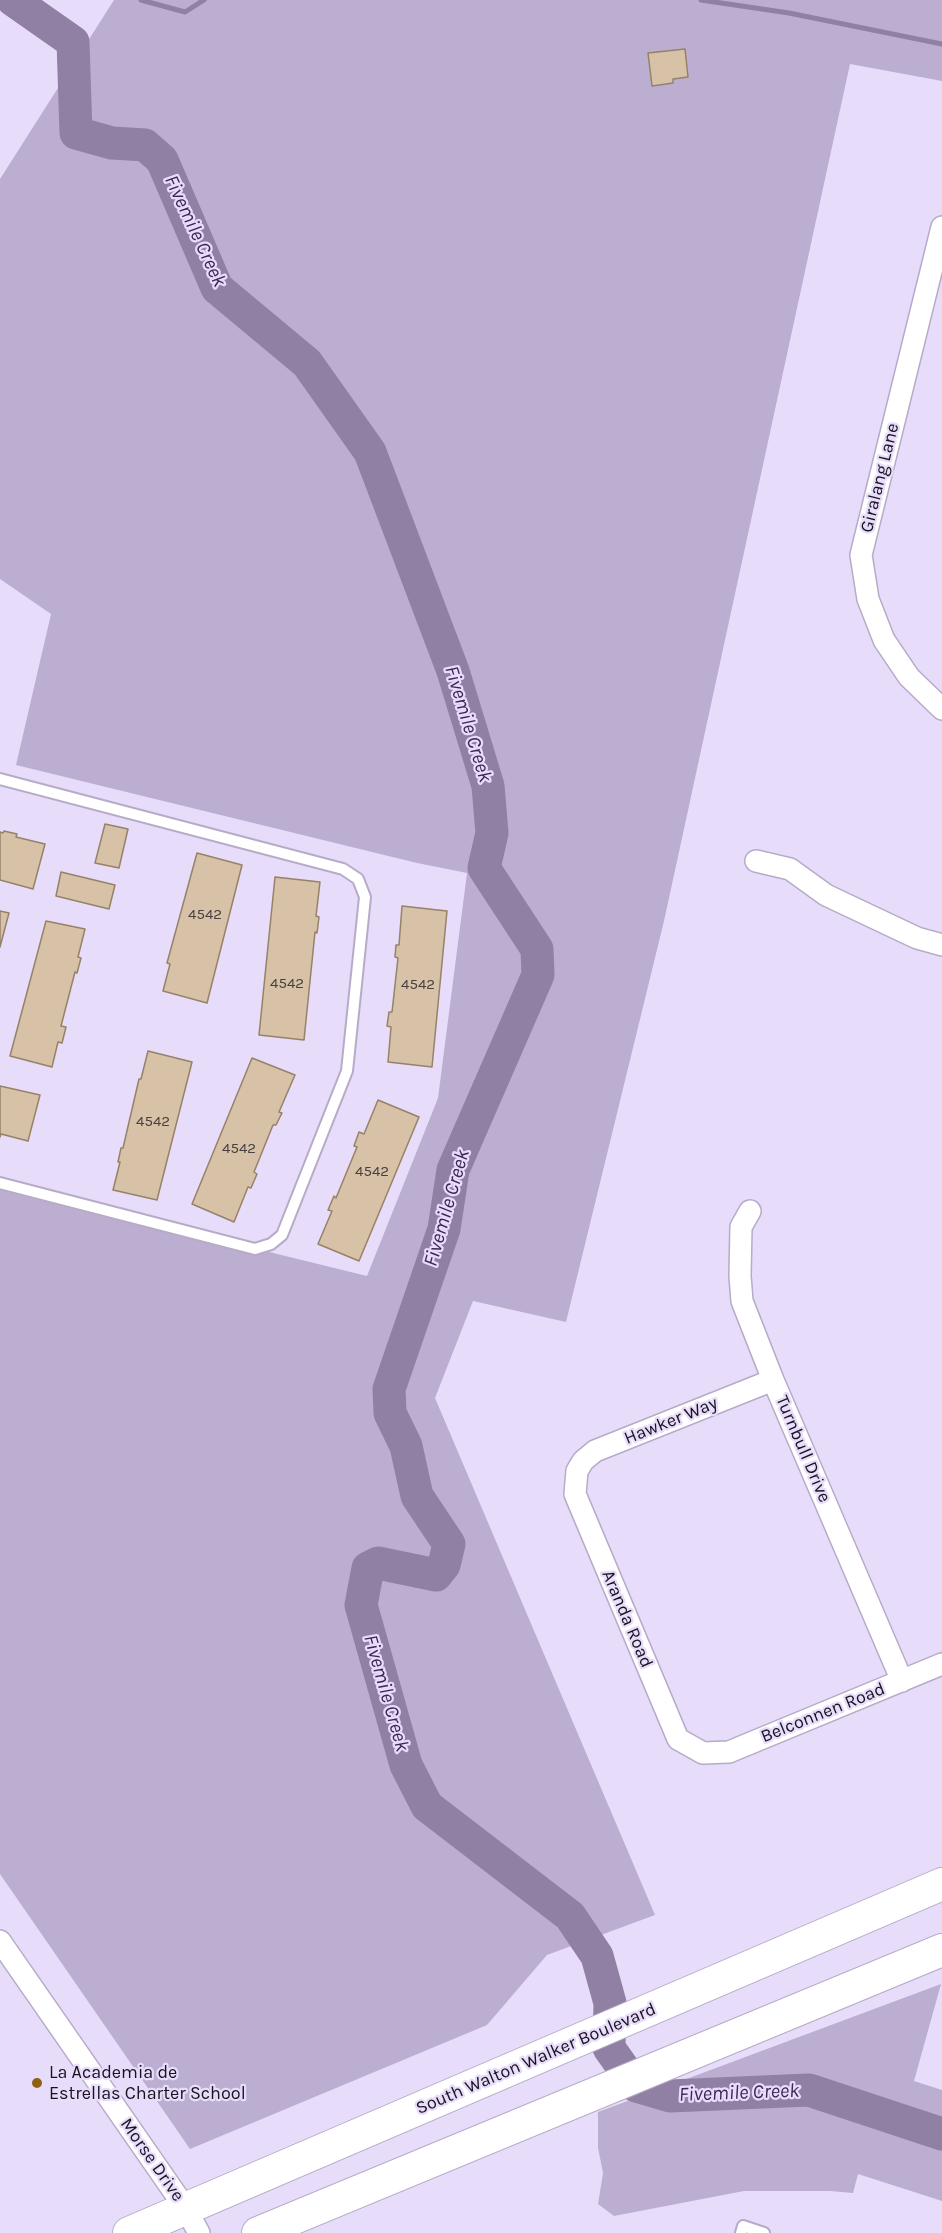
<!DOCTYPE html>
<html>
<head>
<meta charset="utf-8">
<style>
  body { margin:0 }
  canvas { display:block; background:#e8dcfb }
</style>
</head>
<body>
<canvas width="942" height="2233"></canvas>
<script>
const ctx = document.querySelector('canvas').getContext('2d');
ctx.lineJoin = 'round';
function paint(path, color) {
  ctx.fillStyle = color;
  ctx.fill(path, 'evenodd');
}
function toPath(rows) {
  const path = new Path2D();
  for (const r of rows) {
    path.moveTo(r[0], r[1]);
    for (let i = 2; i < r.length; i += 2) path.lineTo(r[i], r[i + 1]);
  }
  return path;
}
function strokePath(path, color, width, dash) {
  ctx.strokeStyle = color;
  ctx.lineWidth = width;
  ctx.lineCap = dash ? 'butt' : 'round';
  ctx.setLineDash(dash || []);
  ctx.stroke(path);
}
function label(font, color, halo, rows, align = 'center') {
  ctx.font = font + ' Karla,sans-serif';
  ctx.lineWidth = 4.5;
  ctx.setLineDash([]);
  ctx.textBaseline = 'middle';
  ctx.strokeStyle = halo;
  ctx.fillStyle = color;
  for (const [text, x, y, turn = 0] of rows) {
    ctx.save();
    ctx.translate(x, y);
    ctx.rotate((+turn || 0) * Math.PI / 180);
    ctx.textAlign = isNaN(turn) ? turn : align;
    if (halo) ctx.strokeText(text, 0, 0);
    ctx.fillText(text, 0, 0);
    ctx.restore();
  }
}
paint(toPath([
  [114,0,942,0,942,81,850,64,664,921,566,1322,473,1301,435,1398,655,1915,547,1955,487,2025,190,2149,0,1874,0,1186,367,1276,438,1098,467,873,417,863,16,765,51,614,0,579,0,179],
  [941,1984,914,2081,942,2090,942,2201,858,2174,853,2193,830,2191,744,2191,614,2216,598,2204,603,2173,598,2148,598,2112]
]), '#bcaed0');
strokePath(toPath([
  [141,0,185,12,204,0],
  [701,0,789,13,942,44]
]), '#9081a4', 5);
strokePath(toPath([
  [13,0,73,42,76,133,112,143,145,145,162,160,217,288,307,363,370,452,453,671,488,786,492,833,484,868,537,949,538,975,453,1170,444,1229,389,1389,390,1413,406,1446,417,1496,449,1544,444,1565,436,1575,378,1563,368,1568,361,1605,406,1765,427,1806,570,1916,597,1956,610,2003,609,2048,636,2086,670,2096,809,2090,942,2134]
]), '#9081a4', 33);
const building = toPath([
  [685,49,688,77,673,79,673,83,652,86,648,53,685,49],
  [105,824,128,829,119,868,95,863,105,824],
  [4,831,17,834,16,837,45,844,33,889,0,880,0,832,3,833,4,831],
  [197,853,242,865,207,1003,163,991,170,964,167,963,197,853],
  [61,872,115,885,109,909,56,896,61,872],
  [275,877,320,882,316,916,319,917,317,933,315,932,304,1040,259,1035,275,877],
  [402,906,447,911,432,1067,388,1062,391,1027,387,1026,389,1012,392,1012,398,958,395,957,396,945,399,945,402,906],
  [0,911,9,913,0,947,0,911],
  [46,921,85,929,78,957,81,958,77,973,75,972,61,1026,66,1027,62,1043,58,1042,52,1067,10,1056,46,921],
  [148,1051,192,1062,157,1200,113,1190,120,1162,118,1162,121,1148,123,1148,139,1079,141,1079,148,1051],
  [252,1058,295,1075,279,1112,282,1113,276,1125,273,1125,254,1172,257,1174,251,1188,248,1187,234,1222,192,1204,252,1058],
  [0,1086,40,1095,28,1141,1,1134,0,1137,0,1086],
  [378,1100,419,1117,359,1261,318,1244,332,1211,328,1210,334,1196,336,1198,357,1147,354,1146,359,1132,364,1134,378,1100]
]);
paint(building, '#d7c2a7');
strokePath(building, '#968269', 1.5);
const service = toPath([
  [0,779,343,869,358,879,365,897,347,1071,282,1235,271,1244,255,1249,0,1183],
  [741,2233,743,2226,764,2233]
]);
const minor = toPath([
  [942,227,861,555,868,599,884,640,909,677,942,709],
  [756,861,790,869,826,895,917,938,942,945],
  [750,1211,741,1227,740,1276,742,1301,773,1380,902,1681],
  [773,1380,595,1451,583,1461,577,1471,575,1494,678,1739,703,1753,729,1752,942,1664],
  [0,1941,186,2209,199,2233]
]);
const primary = toPath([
  [129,2233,942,1884],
  [258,2233,942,1950]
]);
strokePath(service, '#b7abc8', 14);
strokePath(minor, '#b7abc8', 24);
strokePath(primary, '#b7abc8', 34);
strokePath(service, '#fff', 10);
strokePath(minor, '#fff', 21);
strokePath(primary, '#fff', 32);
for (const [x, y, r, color] of [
  [37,2083,6,"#91600e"]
]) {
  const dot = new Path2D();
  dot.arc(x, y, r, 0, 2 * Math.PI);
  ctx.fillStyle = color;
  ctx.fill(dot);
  strokePath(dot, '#e8dcfb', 2);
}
label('15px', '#483f40', null, [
  ["4542",205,915],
  ["4542",287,984],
  ["4542",418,985],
  ["4542",153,1122],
  ["4542",239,1149],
  ["4542",372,1172]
]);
label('18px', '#18131e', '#e8dcfb', [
  ["Giralang Lane",880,478,-76],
  ["Hawker Way",671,1421,-22],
  ["Turnbull Drive",803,1449,67],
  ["Aranda Road",627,1619,67],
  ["Belconnen Road",823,1713,-22],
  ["South Walton Walker Boulevard",536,2059,-23],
  ["Morse Drive",152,2160,55]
]);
label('18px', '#18131e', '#e8dcfb', [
  ["La Academia de",49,2073],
  ["Estrellas Charter School",49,2094]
], 'left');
label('italic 20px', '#3b2554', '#e8dcfb', [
  ["Fivemile Creek",195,231,65],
  ["Fivemile Creek",468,724,73],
  ["Fivemile Creek",447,1208,-74],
  ["Fivemile Creek",386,1693,74],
  ["Fivemile Creek",739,2093,-2]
]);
</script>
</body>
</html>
